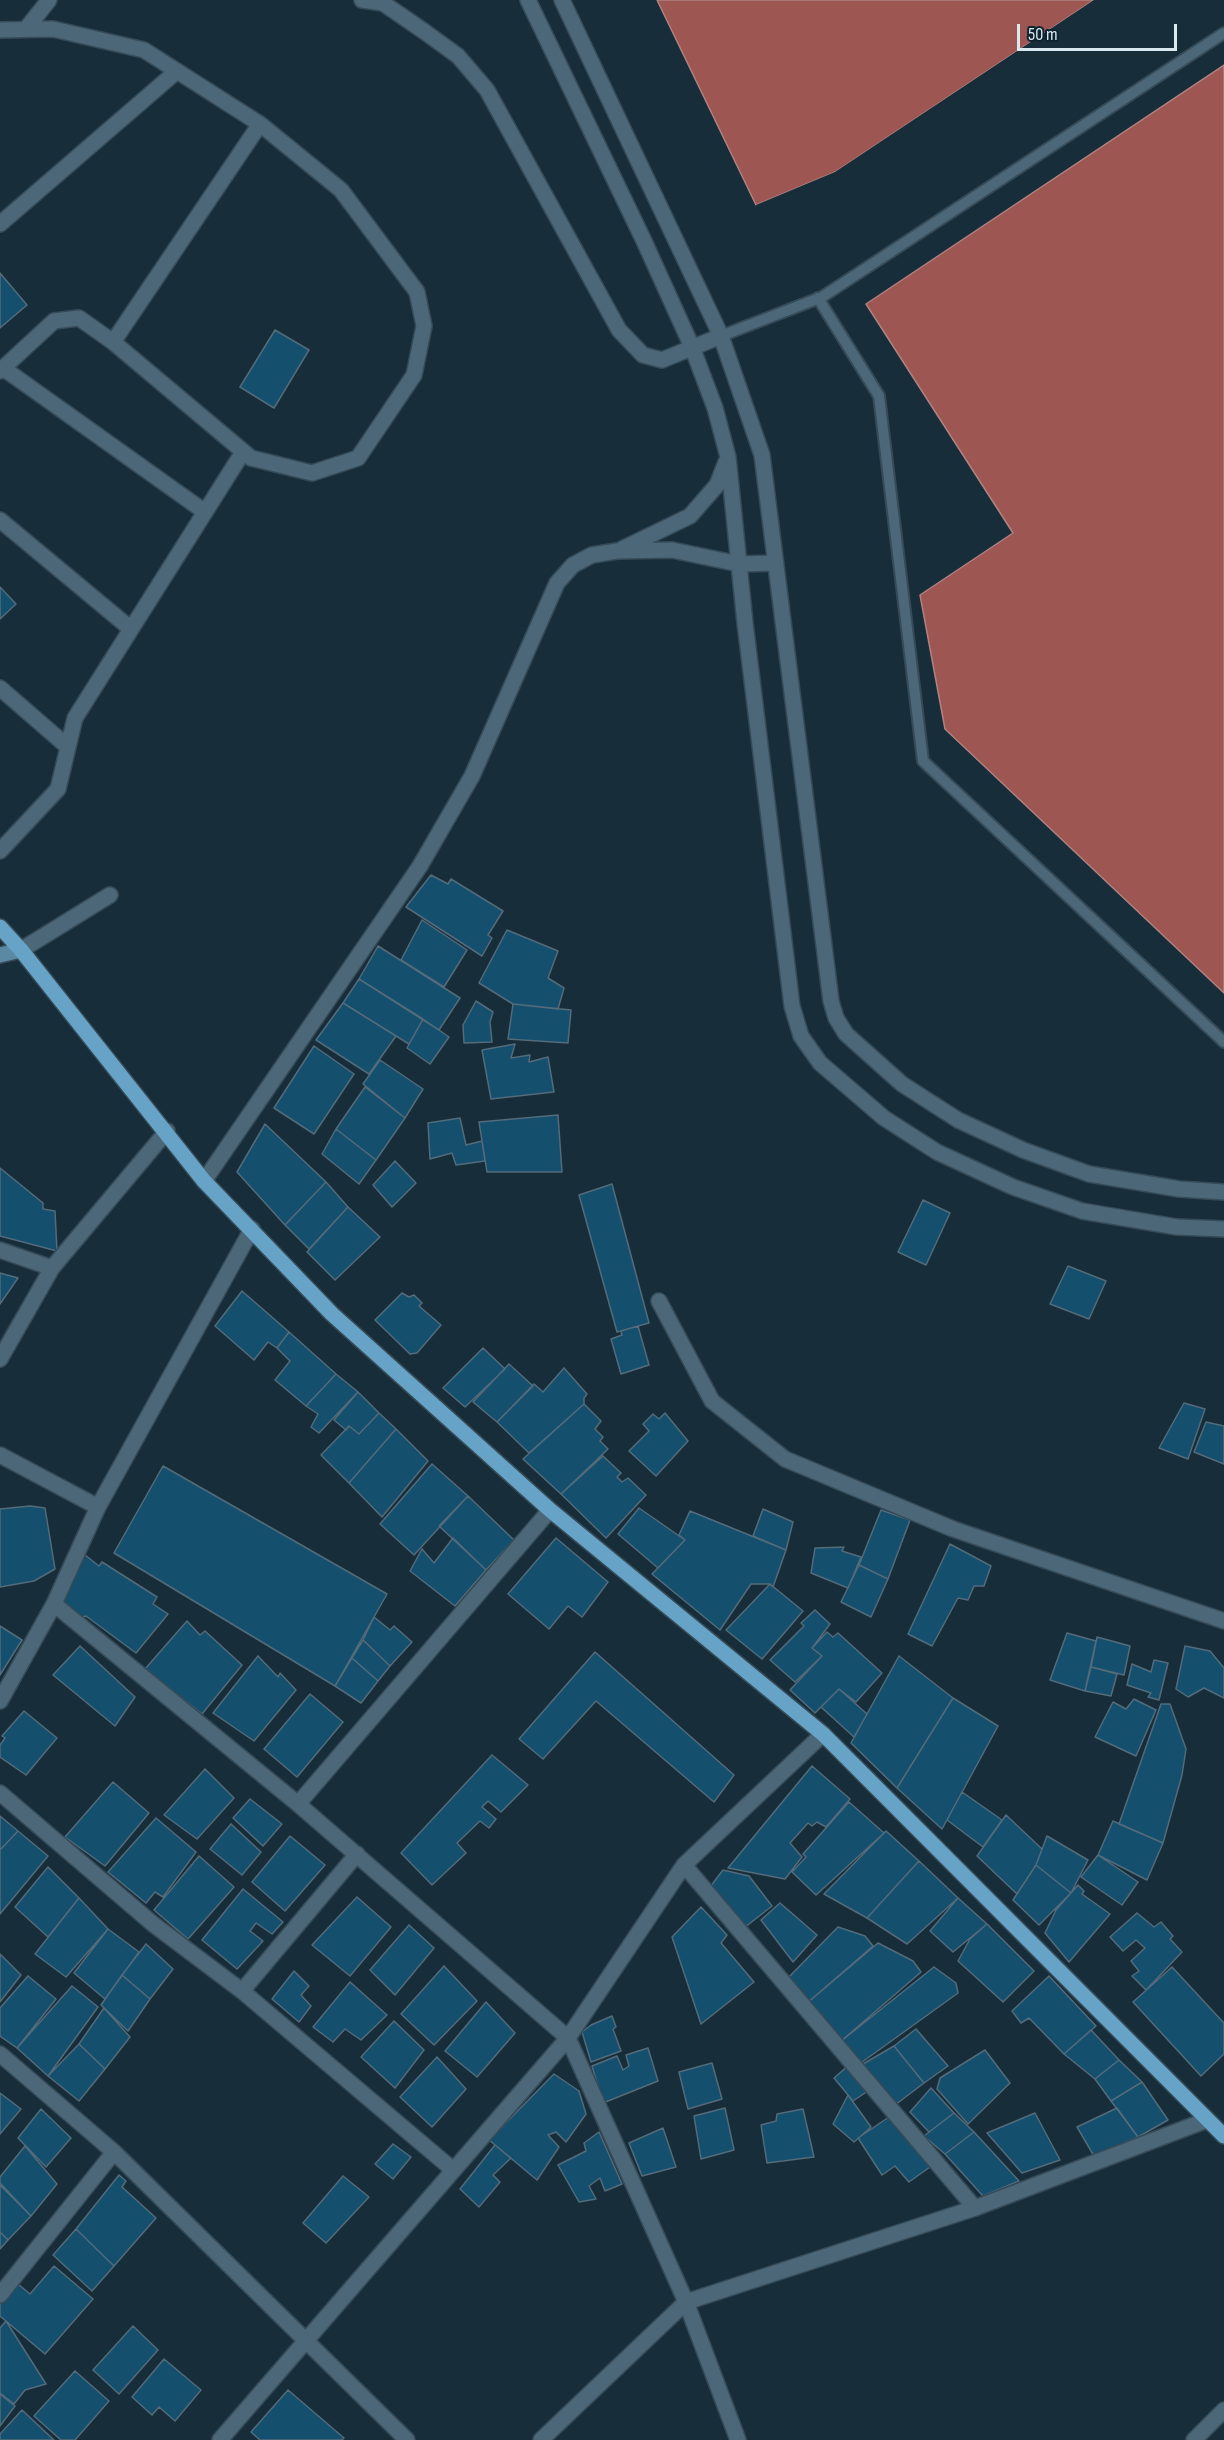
<!DOCTYPE html>
<html>
<head>
<meta charset="utf-8">
<style>
  body { margin:0 }
  #map { position:relative; width:1224px; height:2440px; overflow:hidden; background:#172d3a; font-family:"Sofia Sans Condensed",sans-serif }
  canvas { display:block }
  .scale { position:absolute; left:1017px; top:24px; width:160px; height:27px; box-sizing:border-box; border:3px solid #dae8f0; border-top:0; padding-left:8px; font-size:18px; line-height:21px; white-space:nowrap; color:#dae8f0; -webkit-text-stroke:4px #0d2330; paint-order:stroke }
</style>
</head>
<body>
<div id="map">
<canvas width="1224" height="2440"></canvas>
<div class="scale">50 m</div>
</div>
<script>
const ctx = document.querySelector('canvas').getContext('2d');
ctx.lineJoin = 'round';
function paint(path, color) {
  ctx.fillStyle = color;
  ctx.fill(path, 'evenodd');
}
function toPath(rows) {
  const path = new Path2D();
  for (const r of rows) {
    path.moveTo(r[0], r[1]);
    for (let i = 2; i < r.length; i += 2) path.lineTo(r[i], r[i + 1]);
  }
  return path;
}
function strokePath(path, color, width, dash) {
  ctx.strokeStyle = color;
  ctx.lineWidth = width;
  ctx.lineCap = dash ? 'butt' : 'round';
  ctx.setLineDash(dash || []);
  ctx.stroke(path);
}
const water = toPath([
  [657,0,1094,0,835,172,756,205,657,0],
  [1224,65,1224,993,945,729,920,595,1013,533,866,304,1224,65]
]);
paint(water, '#9e5652');
strokePath(water, '#b08281', 1.5);
paint(toPath([
  [1094,0,1097,0,1096,2,837,174,757,208,756,205,835,172]
]), '#172d3a');
const building = toPath([
  [0,273,27,305,0,328,0,273],
  [275,330,309,350,274,408,240,387,275,330],
  [0,587,16,604,0,619,0,587],
  [431,875,448,884,451,879,503,911,488,935,492,938,482,956,406,907,431,875],
  [422,920,467,950,444,987,401,960,422,920],
  [507,930,558,951,548,978,564,988,558,1009,513,1004,479,983,507,930],
  [378,946,460,998,439,1030,359,979,378,946],
  [359,979,423,1019,409,1044,343,1003,359,979],
  [476,1001,493,1012,490,1022,492,1042,464,1043,463,1025,476,1001],
  [343,1003,396,1036,369,1074,316,1040,343,1003],
  [513,1004,571,1010,568,1043,508,1039,513,1004],
  [423,1019,449,1037,430,1064,407,1048,423,1019],
  [515,1044,511,1058,530,1055,529,1062,548,1057,554,1092,491,1099,482,1050,515,1044],
  [314,1046,354,1074,314,1134,274,1108,314,1046],
  [380,1060,423,1089,405,1118,363,1084,380,1060],
  [365,1087,405,1118,376,1160,336,1129,365,1087],
  [558,1115,562,1172,487,1172,479,1122,558,1115],
  [460,1118,466,1145,482,1141,485,1161,456,1165,452,1153,430,1159,428,1123,460,1118],
  [265,1124,326,1182,285,1225,237,1172,265,1124],
  [336,1129,376,1160,359,1184,322,1154,336,1129],
  [395,1161,416,1183,392,1207,373,1185,395,1161],
  [0,1168,43,1203,43,1209,55,1211,57,1251,0,1236,0,1168],
  [326,1182,348,1207,309,1249,285,1225,326,1182],
  [612,1184,649,1323,617,1332,579,1195,612,1184],
  [923,1200,950,1213,926,1265,898,1252,923,1200],
  [348,1207,380,1237,335,1280,307,1252,348,1207],
  [1068,1266,1106,1281,1089,1319,1050,1304,1068,1266],
  [0,1273,18,1278,0,1304,0,1273],
  [242,1291,289,1332,277,1348,268,1342,254,1360,215,1326,242,1291],
  [402,1293,409,1297,414,1295,422,1303,419,1306,441,1325,417,1353,410,1354,375,1320,402,1293],
  [638,1326,649,1365,621,1374,611,1339,622,1335,621,1331,638,1326],
  [289,1332,336,1374,306,1406,275,1380,290,1361,277,1348,289,1332],
  [483,1348,505,1369,465,1407,443,1388,483,1348],
  [509,1364,533,1386,497,1422,473,1402,509,1364],
  [564,1368,587,1394,584,1398,584,1404,529,1453,497,1422,534,1384,543,1392,564,1368],
  [336,1374,358,1392,319,1433,311,1427,318,1414,306,1406,336,1374],
  [358,1392,379,1413,359,1434,349,1426,346,1430,334,1420,358,1392],
  [1184,1403,1205,1409,1188,1459,1159,1448,1184,1403],
  [584,1404,601,1421,595,1429,603,1437,600,1441,608,1449,561,1494,523,1459,584,1404],
  [379,1413,396,1429,349,1483,321,1455,349,1426,359,1434,379,1413],
  [665,1413,688,1441,656,1476,629,1451,649,1431,643,1424,653,1414,659,1419,665,1413],
  [1206,1422,1224,1426,1224,1464,1194,1452,1206,1422],
  [396,1429,428,1461,382,1517,349,1483,396,1429],
  [603,1456,621,1473,617,1477,622,1482,628,1478,646,1495,606,1538,561,1494,603,1456],
  [432,1464,468,1496,414,1555,380,1524,432,1464],
  [163,1466,387,1594,335,1686,114,1553,163,1466],
  [468,1496,514,1540,486,1570,439,1526,468,1496],
  [30,1506,45,1508,55,1569,34,1581,0,1587,0,1509,30,1506],
  [639,1508,685,1540,658,1568,618,1534,639,1508],
  [763,1509,793,1522,786,1550,753,1536,763,1509],
  [881,1510,910,1520,888,1579,859,1565,881,1510],
  [690,1511,786,1550,773,1587,770,1584,751,1584,720,1630,652,1574,685,1540,679,1535,690,1511],
  [453,1538,486,1570,455,1606,410,1571,422,1549,434,1563,453,1538],
  [556,1538,608,1582,582,1617,568,1606,549,1629,508,1594,556,1538],
  [950,1544,991,1566,984,1586,974,1586,968,1600,958,1598,932,1646,908,1634,950,1544],
  [844,1547,842,1551,861,1557,848,1588,811,1573,815,1548,844,1547],
  [85,1555,99,1566,102,1562,157,1597,153,1604,168,1614,136,1653,86,1616,79,1619,58,1603,85,1555],
  [859,1565,888,1579,871,1617,841,1602,859,1565],
  [770,1584,803,1611,762,1659,726,1630,770,1584],
  [815,1610,830,1624,812,1648,822,1656,795,1682,770,1660,804,1626,801,1623,815,1610],
  [374,1617,390,1630,394,1626,412,1642,390,1666,363,1640,374,1617],
  [187,1621,200,1635,205,1631,242,1665,202,1714,145,1669,187,1621],
  [0,1626,22,1640,0,1675,0,1626],
  [827,1632,833,1637,838,1633,882,1673,856,1702,839,1689,815,1713,790,1690,822,1656,812,1648,827,1632],
  [1067,1633,1096,1641,1085,1691,1050,1680,1067,1633],
  [1097,1637,1130,1646,1124,1675,1091,1667,1097,1637],
  [363,1640,390,1666,378,1681,352,1658,363,1640],
  [80,1646,135,1697,115,1726,53,1675,80,1646],
  [1185,1646,1210,1651,1224,1668,1224,1698,1204,1688,1188,1697,1176,1689,1185,1646],
  [595,1652,734,1775,714,1802,596,1701,543,1759,519,1739,595,1652],
  [258,1656,278,1677,280,1673,296,1690,254,1741,213,1713,258,1656],
  [899,1656,953,1698,897,1788,851,1743,899,1656],
  [352,1658,378,1681,361,1703,335,1686,352,1658],
  [1154,1660,1168,1663,1159,1700,1148,1697,1151,1693,1127,1685,1132,1664,1151,1672,1154,1660],
  [1091,1667,1117,1674,1111,1696,1085,1691,1091,1667],
  [839,1689,867,1714,854,1737,821,1707,839,1689],
  [310,1694,343,1722,297,1777,264,1749,310,1694],
  [953,1698,998,1726,942,1829,897,1788,953,1698],
  [1134,1699,1156,1710,1136,1756,1095,1737,1113,1702,1126,1709,1134,1699],
  [1161,1704,1170,1704,1186,1749,1182,1775,1163,1843,1119,1824,1161,1704],
  [24,1711,57,1738,26,1775,0,1757,0,1745,5,1738,2,1736,24,1711],
  [492,1755,528,1785,501,1812,488,1801,482,1807,496,1819,489,1828,480,1821,457,1843,466,1853,432,1885,401,1853,492,1755],
  [812,1766,850,1799,826,1827,817,1822,812,1826,808,1823,790,1843,802,1857,785,1879,728,1868,812,1766],
  [205,1769,234,1798,197,1839,164,1815,205,1769],
  [113,1782,149,1813,105,1866,65,1837,113,1782],
  [962,1792,1002,1820,983,1847,947,1820,962,1792],
  [250,1799,282,1824,263,1846,233,1818,250,1799],
  [849,1802,884,1833,816,1895,792,1872,806,1857,803,1854,849,1802],
  [1006,1815,1042,1849,1036,1865,1017,1894,977,1856,1006,1815],
  [0,1816,18,1831,0,1850,0,1816],
  [156,1818,196,1852,163,1897,155,1892,146,1903,108,1872,156,1818],
  [1113,1821,1163,1843,1147,1880,1098,1855,1113,1821],
  [231,1824,261,1852,242,1875,210,1849,231,1824],
  [18,1831,48,1856,0,1914,0,1850,18,1831],
  [886,1831,919,1861,867,1918,824,1894,886,1831],
  [290,1836,325,1865,285,1911,252,1882,290,1836],
  [1047,1836,1088,1860,1071,1893,1036,1865,1047,1836],
  [1098,1855,1138,1882,1122,1905,1081,1877,1098,1855],
  [199,1856,234,1887,188,1939,154,1910,199,1856],
  [919,1861,958,1898,907,1944,867,1918,919,1861],
  [1036,1865,1071,1893,1039,1925,1013,1900,1036,1865],
  [48,1867,79,1898,48,1937,15,1907,48,1867],
  [723,1870,749,1876,772,1906,744,1928,710,1887,723,1870],
  [1078,1885,1084,1891,1082,1894,1110,1914,1069,1962,1045,1933,1056,1910,1078,1885],
  [243,1889,283,1922,272,1934,256,1923,250,1931,263,1941,237,1969,202,1940,243,1889],
  [357,1897,391,1927,350,1976,312,1945,357,1897],
  [79,1898,108,1929,66,1977,35,1954,79,1898],
  [958,1898,987,1924,953,1952,930,1931,958,1898],
  [780,1903,817,1935,793,1962,761,1920,780,1903],
  [701,1907,727,1935,721,1943,754,1982,701,2024,672,1937,701,1907],
  [1137,1913,1154,1927,1161,1922,1173,1936,1170,1939,1182,1952,1146,1990,1132,1976,1139,1971,1131,1961,1145,1948,1136,1940,1123,1951,1110,1937,1137,1913],
  [987,1924,1034,1971,1003,2002,958,1961,970,1939,987,1924],
  [409,1925,434,1948,395,1995,370,1970,409,1925],
  [838,1927,865,1936,873,1946,806,2004,786,1980,838,1927],
  [108,1929,139,1952,105,1999,74,1973,108,1929],
  [878,1943,913,1961,921,1972,840,2042,806,2004,878,1943],
  [146,1944,173,1969,150,1999,122,1975,146,1944],
  [0,1954,21,1975,0,2002,0,1954],
  [444,1966,477,2001,434,2045,401,2014,444,1966],
  [934,1967,956,1983,958,1993,858,2065,840,2042,934,1967],
  [1172,1967,1224,2023,1224,2054,1201,2076,1133,2002,1172,1967],
  [294,1971,309,1986,301,1995,311,2006,299,2022,272,1999,294,1971],
  [122,1975,150,1999,128,2031,101,2005,122,1975],
  [28,1976,56,1999,17,2048,0,2036,0,2008,28,1976],
  [1049,1976,1096,2026,1064,2054,1029,2018,1021,2023,1012,2011,1049,1976],
  [350,1982,387,2015,361,2040,345,2029,333,2042,313,2027,350,1982],
  [72,1986,98,2007,48,2076,17,2048,72,1986],
  [486,2002,515,2033,477,2077,445,2051,486,2002],
  [104,2008,130,2037,105,2069,79,2044,104,2008],
  [612,2016,616,2027,613,2029,621,2051,591,2062,582,2032,591,2025,612,2016],
  [394,2021,424,2050,395,2088,361,2057,394,2021],
  [916,2029,948,2066,924,2083,894,2046,916,2029],
  [1091,2030,1119,2060,1095,2079,1064,2054,1091,2030],
  [79,2044,105,2069,79,2101,48,2076,79,2044],
  [894,2046,924,2083,895,2105,863,2064,894,2046],
  [648,2048,658,2081,603,2103,592,2066,617,2056,623,2070,629,2066,626,2055,648,2048],
  [985,2050,1010,2083,968,2124,937,2089,940,2078,985,2050],
  [437,2057,466,2089,432,2127,400,2097,437,2057],
  [1119,2060,1142,2082,1111,2101,1095,2079,1119,2060],
  [712,2063,722,2099,688,2109,679,2072,712,2063],
  [849,2065,868,2091,853,2101,834,2078,849,2065],
  [554,2074,579,2091,586,2114,566,2142,556,2132,548,2135,559,2147,537,2180,489,2140,554,2074],
  [1142,2082,1168,2120,1138,2137,1111,2101,1142,2082],
  [931,2088,954,2113,929,2132,910,2112,931,2088],
  [0,2093,21,2109,0,2134,0,2093],
  [848,2095,871,2127,854,2142,833,2124,848,2095],
  [725,2108,734,2150,701,2159,694,2116,725,2108],
  [1117,2108,1138,2137,1094,2156,1077,2127,1117,2108],
  [41,2109,71,2138,46,2167,18,2138,41,2109],
  [803,2109,814,2157,767,2163,761,2125,776,2121,777,2114,803,2109],
  [954,2113,974,2132,945,2154,924,2136,954,2113],
  [1035,2113,1060,2160,1022,2173,987,2133,1035,2113],
  [889,2117,930,2167,909,2182,895,2166,882,2175,858,2138,889,2117],
  [663,2128,676,2167,642,2176,629,2143,663,2128],
  [599,2132,622,2184,605,2191,600,2178,589,2186,596,2199,579,2202,558,2165,586,2151,584,2143,599,2132],
  [974,2132,1019,2181,983,2196,945,2154,974,2132],
  [393,2144,411,2157,393,2179,375,2164,393,2144],
  [495,2145,511,2158,493,2175,500,2182,479,2207,460,2189,495,2145],
  [25,2146,57,2184,31,2216,0,2183,0,2177,25,2146],
  [119,2175,126,2181,122,2187,156,2218,114,2266,76,2229,119,2175],
  [343,2176,369,2197,326,2243,303,2223,343,2176],
  [0,2185,31,2216,8,2240,0,2232,0,2185],
  [76,2229,114,2266,92,2291,53,2255,76,2229],
  [0,2232,8,2240,0,2249,0,2232],
  [54,2266,93,2299,45,2354,0,2316,0,2304,18,2284,30,2294,54,2266],
  [6,2321,46,2384,25,2390,14,2404,0,2393,0,2328,6,2321],
  [133,2326,158,2350,119,2394,93,2370,133,2326],
  [164,2359,201,2390,175,2421,159,2407,152,2415,132,2397,164,2359],
  [75,2371,109,2401,75,2440,61,2440,34,2416,75,2371],
  [288,2390,344,2438,342,2440,260,2440,251,2432,288,2390],
  [0,2394,15,2406,0,2426,0,2394],
  [22,2410,54,2440,0,2440,0,2434,22,2410]
]);
paint(building, '#144f6d');
strokePath(building, '#536b7a', 1.5);
const service = toPath([
  [818,298,879,396,923,761,1224,1042],
  [721,336,822,297,1224,33]
]);
const minor = toPath([
  [362,0,383,3,425,32,458,56,487,90,619,330,643,355,662,360,721,336],
  [26,29,49,0],
  [0,30,53,29,144,50,260,124,341,190,417,292,424,326,414,375,358,458,312,473,251,458,113,342,79,318,54,321,0,371],
  [0,224,177,71],
  [113,342,260,124],
  [3,368,205,512],
  [0,520,131,629],
  [0,688,68,747],
  [0,851,58,789,75,718,243,452],
  [21,950,110,895],
  [0,1250,52,1268],
  [659,1301,712,1401,785,1459,953,1529,1224,1621],
  [0,1359,52,1268,167,1131],
  [0,1455,98,1507],
  [54,1604,298,1804,568,2038,686,2302,738,2440],
  [0,1701,54,1604,98,1507,252,1229],
  [0,1793,153,1924,242,1991,452,2169],
  [298,1804,550,1510],
  [684,1865,975,2208],
  [242,1991,357,1854],
  [0,2054,114,2152,407,2440],
  [0,2295,114,2152],
  [220,2440,568,2038,684,1865,823,1734],
  [1194,2440,1224,2410]
]);
const tertiary = toPath([
  [528,0,644,241,692,347,715,408,728,457,745,623,792,1006,801,1036,820,1063,884,1118,937,1152,1013,1187,1082,1211,1177,1227,1224,1229],
  [562,0,721,336,762,455,831,1001,836,1018,846,1034,902,1084,958,1120,1023,1150,1089,1174,1179,1189,1224,1192],
  [622,549,690,516,717,485,726,462],
  [204,1181,420,866,472,776,557,583,573,565,592,555,617,551,672,550,739,564,776,563],
  [541,2440,686,2302,975,2208,1207,2120]
]);
const secondary = toPath([
  [0,955,21,950]
]);
const primary = toPath([
  [0,927,21,950,204,1181,332,1314,550,1510,823,1734,1224,2136]
]);
strokePath(service, '#364b57', 14);
strokePath(minor, '#364b57', 18);
strokePath(tertiary, '#364b57', 18);
strokePath(secondary, '#364b57', 18);
strokePath(primary, '#364b57', 18);
strokePath(service, '#4b6778', 10);
strokePath(minor, '#4b6778', 15);
strokePath(tertiary, '#4b6778', 15);
strokePath(secondary, '#5b89a4', 15);
strokePath(primary, '#66a3c6', 15);
</script>
</body>
</html>
